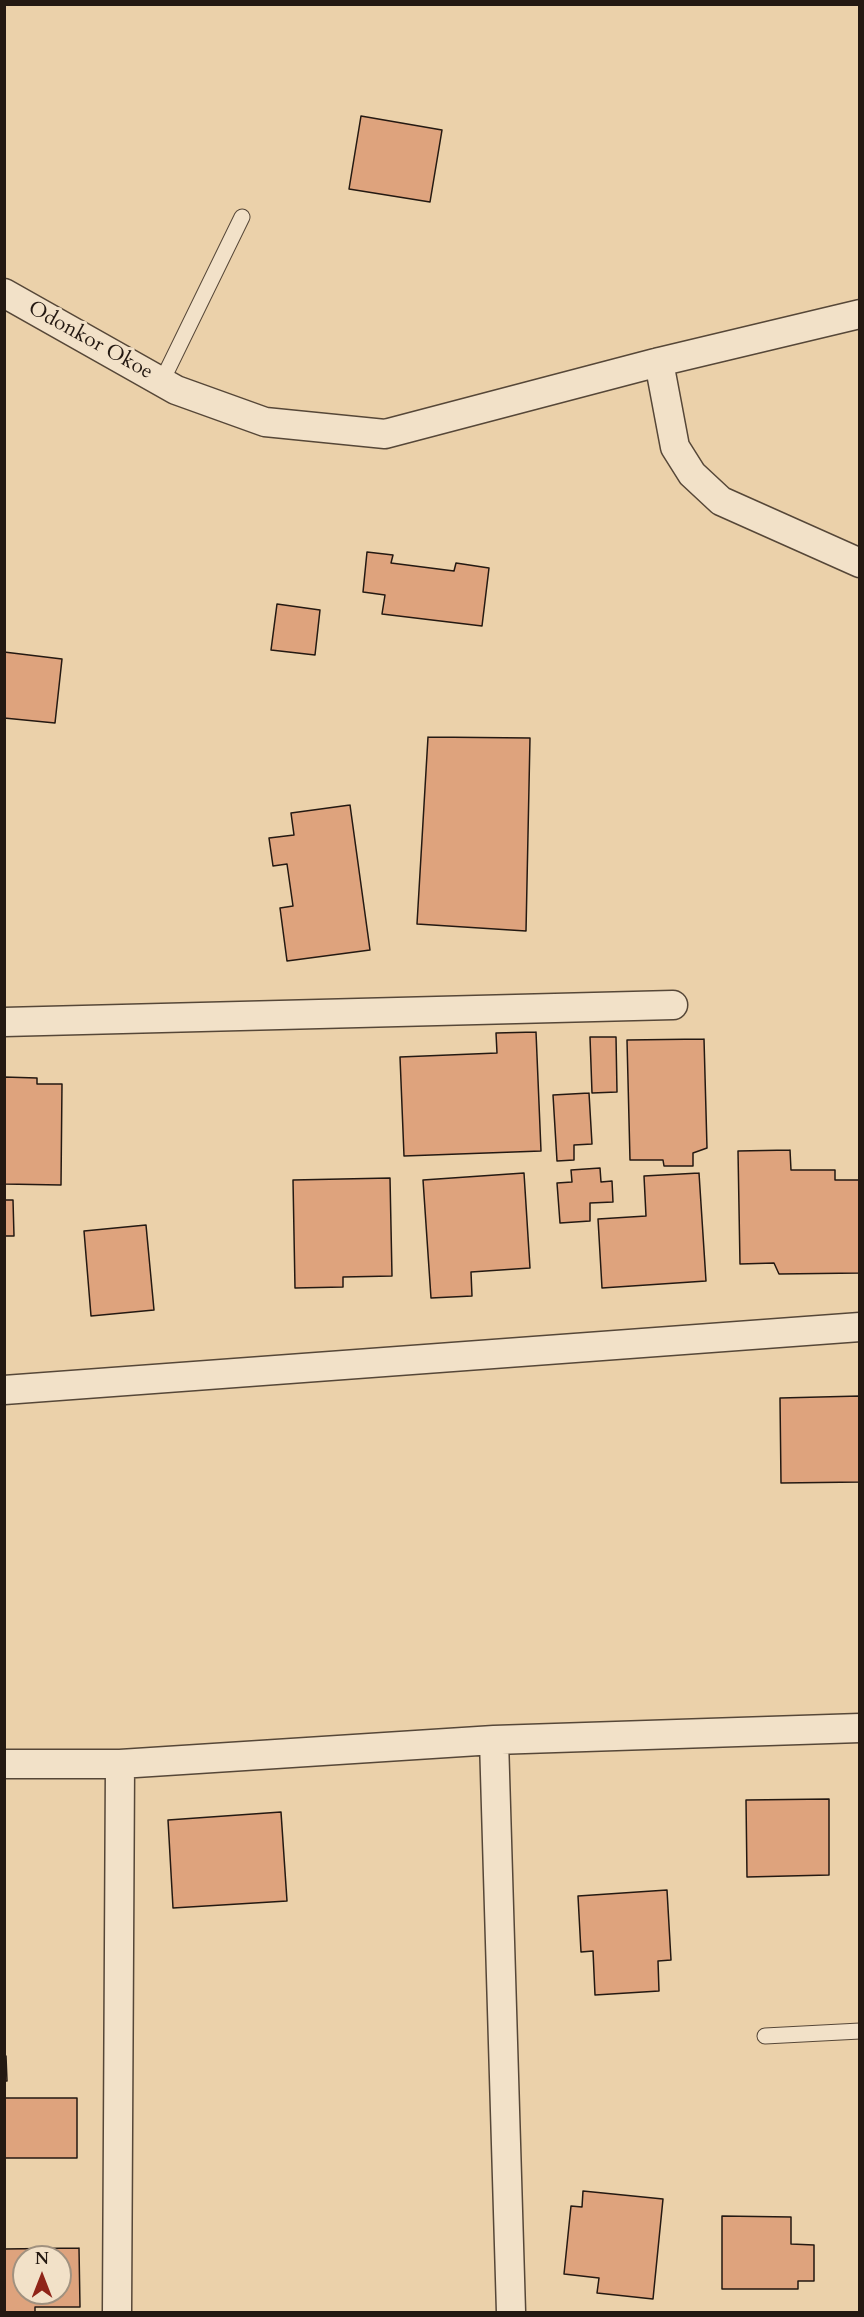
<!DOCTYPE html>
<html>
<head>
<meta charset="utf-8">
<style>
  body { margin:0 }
  #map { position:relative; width:864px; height:2317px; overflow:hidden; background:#ebd1aa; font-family:Cardo,serif }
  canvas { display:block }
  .frame { position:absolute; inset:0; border:6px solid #241912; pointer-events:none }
  .north { position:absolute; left:12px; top:2245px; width:60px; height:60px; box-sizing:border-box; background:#f2e1c8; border:2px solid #a0917f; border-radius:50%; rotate:0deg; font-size:16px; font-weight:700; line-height:24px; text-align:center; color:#241912 }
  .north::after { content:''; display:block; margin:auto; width:21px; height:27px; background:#8f2418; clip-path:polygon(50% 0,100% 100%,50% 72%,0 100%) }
</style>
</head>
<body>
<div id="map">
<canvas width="864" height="2317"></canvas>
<div class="frame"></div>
<div class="north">N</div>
</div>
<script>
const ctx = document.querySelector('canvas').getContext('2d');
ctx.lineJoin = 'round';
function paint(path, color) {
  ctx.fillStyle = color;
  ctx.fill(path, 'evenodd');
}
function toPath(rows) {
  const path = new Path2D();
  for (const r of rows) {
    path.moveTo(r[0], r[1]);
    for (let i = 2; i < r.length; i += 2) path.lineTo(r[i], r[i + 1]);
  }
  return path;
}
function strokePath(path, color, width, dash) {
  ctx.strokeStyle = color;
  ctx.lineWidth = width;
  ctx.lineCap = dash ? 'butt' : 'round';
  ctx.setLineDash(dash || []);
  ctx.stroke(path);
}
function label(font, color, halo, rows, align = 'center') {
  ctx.font = font + ' Cardo,serif';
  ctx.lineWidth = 6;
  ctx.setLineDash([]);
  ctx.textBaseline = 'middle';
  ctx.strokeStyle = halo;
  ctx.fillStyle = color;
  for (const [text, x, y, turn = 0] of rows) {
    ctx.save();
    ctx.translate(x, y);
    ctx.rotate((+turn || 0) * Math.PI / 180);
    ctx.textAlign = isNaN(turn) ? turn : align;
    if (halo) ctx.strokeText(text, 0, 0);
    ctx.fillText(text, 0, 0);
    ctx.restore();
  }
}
const building = toPath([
  [361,116,442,130,430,202,349,189,361,116],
  [367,552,393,555,391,563,454,571,456,563,489,568,482,626,382,614,385,595,363,592,367,552],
  [277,604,320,610,315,655,271,650,277,604],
  [4,652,62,659,55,723,4,718,4,652],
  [428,737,530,738,526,931,417,924,428,737],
  [350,805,370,950,287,961,280,908,293,906,287,864,273,866,269,838,294,835,291,813,350,805],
  [536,1032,541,1151,404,1156,400,1057,497,1053,496,1033,536,1032],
  [590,1037,616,1037,617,1092,592,1093,590,1037],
  [704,1039,707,1148,693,1153,693,1166,664,1166,663,1160,630,1160,627,1040,704,1039],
  [4,1077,37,1078,37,1084,62,1084,61,1185,4,1184,4,1077],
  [589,1093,592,1144,574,1145,574,1160,557,1161,553,1095,589,1093],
  [790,1150,791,1170,835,1170,835,1180,860,1180,860,1273,779,1274,774,1263,740,1264,738,1151,790,1150],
  [600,1168,601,1182,612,1181,613,1202,590,1203,590,1221,560,1223,557,1183,572,1182,571,1170,600,1168],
  [524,1173,530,1268,471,1272,472,1296,431,1298,423,1180,524,1173],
  [699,1173,706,1281,602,1288,598,1219,646,1216,644,1176,699,1173],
  [390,1178,392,1276,343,1277,343,1287,295,1288,293,1180,390,1178],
  [4,1200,13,1200,14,1236,4,1236,4,1200],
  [146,1225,154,1310,91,1316,84,1231,146,1225],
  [860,1396,860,1482,781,1483,780,1398,860,1396],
  [829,1799,829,1875,747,1877,746,1800,829,1799],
  [281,1812,287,1901,173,1908,168,1820,281,1812],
  [667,1890,671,1960,658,1961,659,1991,595,1995,593,1951,581,1952,578,1896,667,1890],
  [4,2056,6,2056,7,2081,4,2081,4,2056],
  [4,2098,77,2098,77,2158,4,2158,4,2098],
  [583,2191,663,2199,653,2299,597,2293,599,2278,564,2274,571,2206,582,2207,583,2191],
  [722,2216,791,2217,791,2244,814,2245,814,2281,798,2281,798,2289,722,2289,722,2216],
  [79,2248,80,2307,35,2307,35,2312,4,2312,4,2249,79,2248],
  [24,2257,60,2257,60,2293,24,2293,24,2257]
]);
paint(building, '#dea37d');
strokePath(building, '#241912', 1.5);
const lane = toPath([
  [162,381,242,217],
  [765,2036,860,2031]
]);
const street = toPath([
  [4,293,176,390,265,422,385,434,659,362,860,314],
  [659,362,675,447,692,474,721,501,860,563],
  [4,1022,673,1005],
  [4,1390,860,1327],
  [494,1740,511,2312],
  [4,1764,120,1764,494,1740,860,1728],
  [117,2312,120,1764]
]);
strokePath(lane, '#564738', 17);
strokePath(street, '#564738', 31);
strokePath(lane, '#f2e1c8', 15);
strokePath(street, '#f2e1c8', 28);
label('21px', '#241912', '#f2e1c8', [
  ["Odonkor Okoe",90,341,29]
]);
</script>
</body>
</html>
